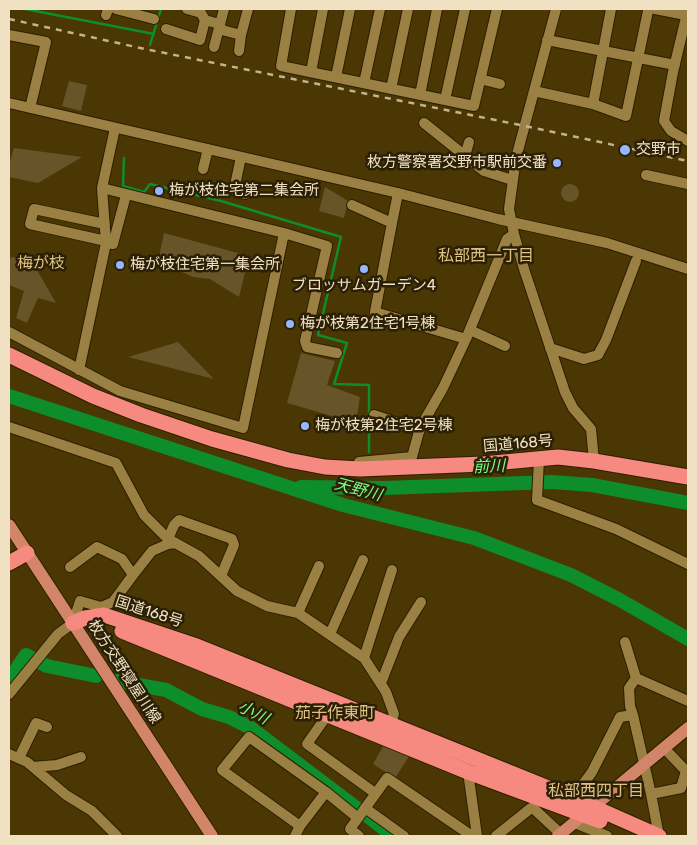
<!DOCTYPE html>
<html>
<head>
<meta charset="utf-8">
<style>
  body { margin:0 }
  #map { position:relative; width:697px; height:845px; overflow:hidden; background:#4a3703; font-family:Rubik,sans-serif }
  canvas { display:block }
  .frame { position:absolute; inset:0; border:10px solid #f0e1c3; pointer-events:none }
</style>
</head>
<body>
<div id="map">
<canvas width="697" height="845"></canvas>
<div class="frame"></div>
</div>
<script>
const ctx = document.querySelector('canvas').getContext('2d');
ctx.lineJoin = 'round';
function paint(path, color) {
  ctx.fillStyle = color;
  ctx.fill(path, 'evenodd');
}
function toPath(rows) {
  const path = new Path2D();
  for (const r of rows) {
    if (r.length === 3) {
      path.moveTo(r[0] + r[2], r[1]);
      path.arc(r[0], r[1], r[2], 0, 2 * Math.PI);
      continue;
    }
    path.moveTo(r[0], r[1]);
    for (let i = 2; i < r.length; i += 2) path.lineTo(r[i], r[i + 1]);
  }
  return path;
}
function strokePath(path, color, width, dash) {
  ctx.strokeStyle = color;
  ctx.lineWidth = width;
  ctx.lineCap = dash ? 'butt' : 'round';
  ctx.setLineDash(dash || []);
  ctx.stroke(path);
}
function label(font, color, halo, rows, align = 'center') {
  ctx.font = font + ' Rubik,"Noto Sans JP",sans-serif';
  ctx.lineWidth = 5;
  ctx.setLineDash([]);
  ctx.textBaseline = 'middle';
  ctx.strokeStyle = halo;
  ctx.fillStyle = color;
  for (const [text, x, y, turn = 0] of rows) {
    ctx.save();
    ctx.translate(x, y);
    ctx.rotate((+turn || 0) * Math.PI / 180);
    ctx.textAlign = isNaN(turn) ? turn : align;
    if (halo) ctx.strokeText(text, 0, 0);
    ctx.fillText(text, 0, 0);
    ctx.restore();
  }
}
paint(toPath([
  [69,81,87,85,81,111,62,106],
  [14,148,82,157,38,183,9,177,9,164],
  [570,193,9],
  [325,187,348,201,344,218,319,211],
  [164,233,249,256,239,297,210,279,193,277,158,261],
  [12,257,24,258,33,263,56,303,38,298,27,323,16,318,24,291,9,285,9,259],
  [178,342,214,379,128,357],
  [301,353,335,361,327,385,360,397,356,423,287,403],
  [384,745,410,755,395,778,373,764]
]), '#675429');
strokePath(toPath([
  [25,9,154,34],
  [150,45,161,9],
  [124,158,123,186,144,192,150,184,221,201,341,237,318,335,347,343,334,384,369,385,369,452]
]), '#0e8d2c', 2.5);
strokePath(toPath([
  [9,396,343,505,474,538,571,575,620,600,688,639],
  [301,487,384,488,552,482,592,485,688,503],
  [9,675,14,673,26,655,47,666,96,676],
  [116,681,166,690,202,709,229,717,251,728,358,809],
  [365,814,393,836]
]), '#0e8d2c', 14);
const minor = toPath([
  [116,9,154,19],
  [291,9,281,66,474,106,497,9],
  [556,9,516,158,509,209,514,234,524,269,565,392,573,408,591,429,594,461],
  [655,9,686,15],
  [688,9,673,72,664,121,671,131,688,141],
  [106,15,108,9],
  [205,20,219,24,222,30,241,35,248,9],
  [166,29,200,40,205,20,201,13,187,9],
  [9,35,46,42,30,108],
  [547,40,675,65],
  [214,47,224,9],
  [239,51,241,35],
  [311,72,323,9],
  [336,77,350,9],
  [480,79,500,84],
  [364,83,380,9],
  [391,89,408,9],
  [534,91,593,104,626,116,648,11],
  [420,95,437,9],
  [445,100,465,9],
  [9,103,398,193,498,219,607,243,688,269],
  [593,104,611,9],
  [424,123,484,171,512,180],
  [465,156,469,142],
  [241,157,234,190,245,194],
  [203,169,208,149],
  [646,175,688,184],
  [352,205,392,223,375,312,466,339],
  [392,223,398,193],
  [105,224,34,209,30,224,106,241],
  [284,233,327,246,305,341,307,347,337,353],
  [106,243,113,244,126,195],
  [470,330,505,346],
  [9,332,120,391,243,428,284,233,102,188],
  [550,348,584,359,598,355,606,340,636,261],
  [79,370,106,243,102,188,115,128],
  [374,415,419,430],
  [9,427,116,463,144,515,168,539,199,556,237,591,267,606,298,613,364,658,386,692,394,714,388,730],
  [539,459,537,500,616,529,688,564],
  [360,469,359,462,412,457,420,428,443,388,466,339,507,239,514,234],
  [168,539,174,525,179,520,232,539,234,545,221,576],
  [133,575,152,551,168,544,176,543],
  [298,613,319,566],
  [330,634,363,560],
  [625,642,636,678,629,688,630,706,633,715],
  [364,658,392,570],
  [636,678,688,701],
  [381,683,399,637,421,602],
  [9,694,58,634,73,623,80,601,101,607,113,602,133,575,122,559,97,547,70,567],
  [328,714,307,744,375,793],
  [9,754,27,762,66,795,92,811,117,836],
  [19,758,36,723,47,727],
  [33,767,57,765,81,757],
  [468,772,477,836],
  [651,794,681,788,686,771,664,748],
  [573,798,592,772,620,717,633,715,651,794,659,836],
  [365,808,404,836],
  [575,823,607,836],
  [300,826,326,792],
  [295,836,300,826,222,770,249,737,326,792,358,818],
  [359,836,350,829,387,778,472,836],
  [496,836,531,808,533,808,563,836]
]);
const major = toPath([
  [9,525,212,836],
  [558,836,688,728]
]);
const highway = toPath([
  [9,355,93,396,141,415,212,439,288,460,325,467,360,469,483,464,558,457,594,461,688,477],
  [9,563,27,553],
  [73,623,85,618,104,615,194,645,573,798,659,836],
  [122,631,468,772,600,821]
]);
strokePath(minor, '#2c1f00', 12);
strokePath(major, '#2c1f00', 14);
strokePath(highway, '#2c1f00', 17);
strokePath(minor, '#9b8043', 10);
strokePath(major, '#d28568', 12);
strokePath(highway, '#f68980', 15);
strokePath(toPath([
  [9,19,145,49,525,126,688,161]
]), '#c3b38f', 2.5, [6, 6]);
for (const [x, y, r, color] of [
  [625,150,6,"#96b6fd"],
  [557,163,5,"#96b6fd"],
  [159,191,5,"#96b6fd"],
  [120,265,5,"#96b6fd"],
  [364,269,5,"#96b6fd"],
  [290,324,5,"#96b6fd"],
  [305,426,5,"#96b6fd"]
]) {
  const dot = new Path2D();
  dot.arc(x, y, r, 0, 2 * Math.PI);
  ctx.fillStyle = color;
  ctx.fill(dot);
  strokePath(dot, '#2b2006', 2);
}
label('15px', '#f0e1c3', '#2b2006', [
  ["交野市",636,150],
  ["枚方警察署交野市駅前交番",547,163,"right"],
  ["梅が枝住宅第二集会所",169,191],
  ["梅が枝住宅第一集会所",130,265],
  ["ブロッサムガーデン4",364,286,"center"],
  ["梅が枝第2住宅1号棟",300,324],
  ["梅が枝第2住宅2号棟",315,426]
], 'left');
label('15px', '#f0e1c3', '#2b2006', [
  ["国道168号",518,444,-5],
  ["国道168号",149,612,18],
  ["枚方交野寝屋川線",124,672,57]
]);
label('16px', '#ddc082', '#2b2006', [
  ["私部西一丁目",486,256],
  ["梅が枝",41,263],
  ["茄子作東町",335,713],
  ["私部西四丁目",596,791]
]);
label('italic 16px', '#77fc85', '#2b2006', [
  ["前川",489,467,-2],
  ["天野川",358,490,15],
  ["小川",253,713,27]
]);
</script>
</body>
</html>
